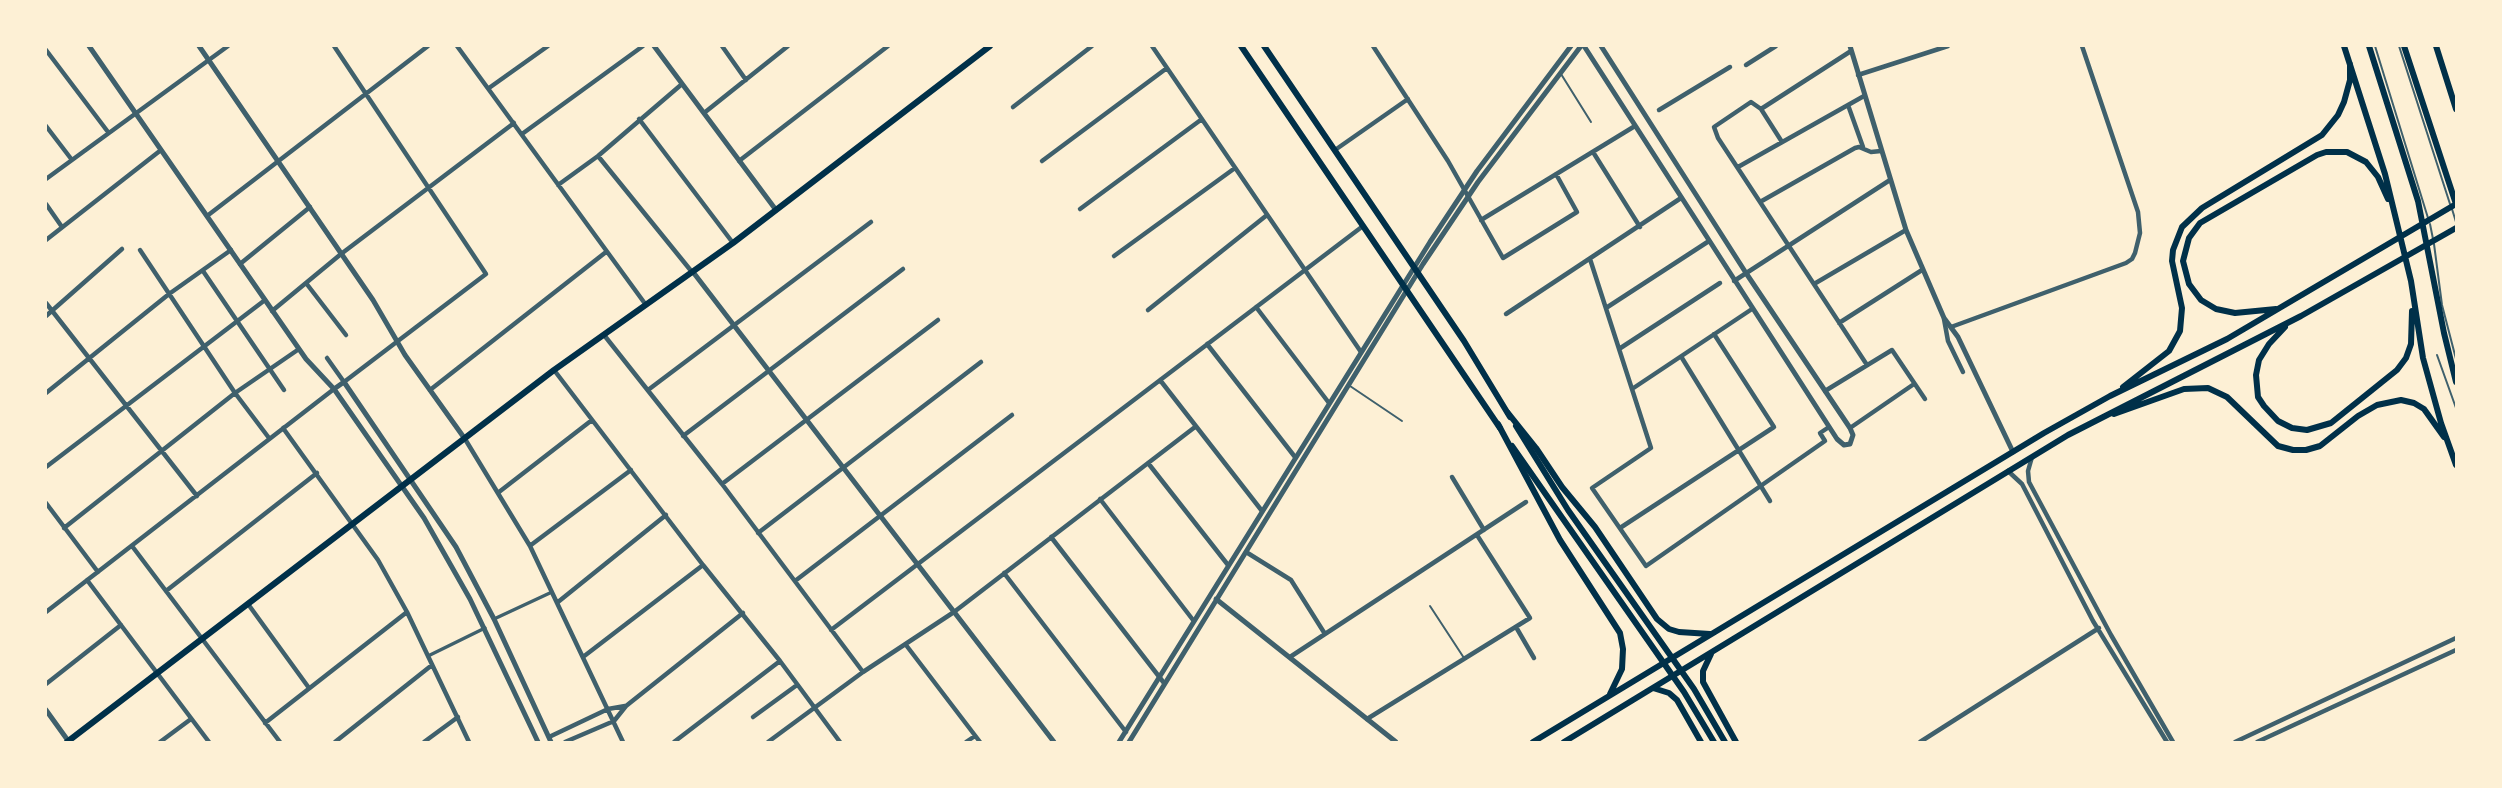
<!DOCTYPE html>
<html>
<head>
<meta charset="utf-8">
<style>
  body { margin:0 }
  #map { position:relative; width:2502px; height:788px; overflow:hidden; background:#fdf0d5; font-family:"IBM Plex Serif",serif }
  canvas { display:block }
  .frame { position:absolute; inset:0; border:47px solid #fdf0d5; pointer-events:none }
</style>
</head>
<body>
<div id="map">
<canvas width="2502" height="788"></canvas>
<div class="frame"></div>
</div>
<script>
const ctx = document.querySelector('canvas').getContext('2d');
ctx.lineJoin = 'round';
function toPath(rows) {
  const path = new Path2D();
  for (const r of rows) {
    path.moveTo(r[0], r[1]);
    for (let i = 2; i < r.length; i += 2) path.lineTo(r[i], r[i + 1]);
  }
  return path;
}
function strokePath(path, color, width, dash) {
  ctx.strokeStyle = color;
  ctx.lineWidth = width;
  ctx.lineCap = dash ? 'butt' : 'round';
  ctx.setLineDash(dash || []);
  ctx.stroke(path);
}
strokePath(toPath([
  [2375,46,2428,218],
  [2399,46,2450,204],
  [1561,74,1591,122],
  [2452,209,2456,222],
  [2430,224,2433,239],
  [2434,244,2442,305,2456,359],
  [2437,355,2456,408],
  [1350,386,1402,421],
  [1430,606,1464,658]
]), '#3f606c', 2);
strokePath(toPath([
  [494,619,552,592],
  [428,656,485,628]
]), '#3f606c', 3.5);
strokePath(toPath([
  [457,46,646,305],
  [722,46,746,80],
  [1152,46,1361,352],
  [1373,46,1448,161,1503,258,1577,212,1556,174],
  [46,50,108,132],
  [1746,65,1776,46],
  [1858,75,1948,46],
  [489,88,548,46],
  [1848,105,1863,147],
  [1013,107,1092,46],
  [1761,109,1851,51],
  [1659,110,1730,67],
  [704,113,788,46],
  [639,119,733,243],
  [46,126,72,160],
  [522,134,643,46],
  [1782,142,1761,109,1751,102,1714,127,1718,138,1867,365],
  [1335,150,1408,99],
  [1593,152,1640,227],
  [598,156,692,272],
  [739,161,888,46],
  [1042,161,1167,68],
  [1738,167,1864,96],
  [46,179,228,46],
  [558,185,598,156,682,84],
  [1760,202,1855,148,1859,147,1871,152,1881,151],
  [46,204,62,227],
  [1080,209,1202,119],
  [207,216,428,46],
  [1481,220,1635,126],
  [46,240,161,150],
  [140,250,235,393,269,438],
  [1114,256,1235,168],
  [1590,259,1651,448,1592,488,1646,566,1825,441,1820,433,1829,427],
  [240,264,310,207],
  [203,271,284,390],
  [1734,281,1890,180],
  [306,283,346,335],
  [1814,284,1906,230],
  [46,303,197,496],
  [1256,307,1329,403],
  [1606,308,1709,241],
  [1148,310,1267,215],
  [272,311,341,254,514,123],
  [1506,314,1681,198],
  [46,316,122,249],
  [1944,319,1948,341,1963,372],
  [1839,323,1922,270],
  [1951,327,2126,263,2132,259,2135,253,2140,233,2138,212,2082,46],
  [604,335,722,484,863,672],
  [1207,344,1295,457],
  [1619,349,1720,283],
  [327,358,344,382,486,274,334,46],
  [1682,358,1770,501],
  [554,370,703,565,780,661,840,742],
  [1160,380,1262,511],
  [1632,389,1752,309],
  [430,390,606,252],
  [648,390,871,222],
  [1825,391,1892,350,1925,399],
  [46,393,169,294,231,250],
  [283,428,378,560,407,612,469,742],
  [1850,428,1914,384],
  [683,436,903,269],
  [465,439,530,546,623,742],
  [2032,457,2028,471,2029,482,2111,635,2173,742],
  [1148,463,1228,565],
  [46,467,265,300],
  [2008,471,2022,484,2093,621,2167,742],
  [1452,477,1484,530],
  [722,484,938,320],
  [499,492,592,420],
  [1100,499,1193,620],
  [46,503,98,572],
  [64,528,235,393,299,349],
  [1620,528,1774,427,1714,334],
  [758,533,981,362],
  [1051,537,1164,683],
  [531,545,631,470],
  [132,546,280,742],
  [1246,552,1291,580,1325,634],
  [1004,573,1126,732],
  [87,580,209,742],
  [795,581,1012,415],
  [166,591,317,473],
  [558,602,666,515],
  [248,604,309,688],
  [46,612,334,389],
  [1516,627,1534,658],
  [831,630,1363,226],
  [906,645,980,742],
  [583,657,703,565],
  [1290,657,1526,502],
  [46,684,121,625],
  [753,717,797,685],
  [1367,719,1530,618,1477,535],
  [265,723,407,612],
  [549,737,608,709,625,706],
  [160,742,191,719],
  [335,742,432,665],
  [424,742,458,717],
  [565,742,614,721,626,706,743,613],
  [674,742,780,661],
  [768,742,863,672,954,612,1195,427],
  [966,742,975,736],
  [1920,742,2099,628],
  [2235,742,2456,638],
  [2257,742,2456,650]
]), '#3f606c', 4.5);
strokePath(toPath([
  [89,46,306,359,334,389,424,518,470,599,538,742],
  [199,46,373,300,405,355,465,439],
  [654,46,776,210],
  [1584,46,1837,439,1844,445,1850,444,1853,435,1850,428,1746,273,1601,46],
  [1850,46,1906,230,1944,318,1958,337,2013,452],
  [693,272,1054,742],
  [334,389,344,382,456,547,494,619,551,742],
  [1216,599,1396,742],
  [46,710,69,742],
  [1119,742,1430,242,1477,171,1571,46],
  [1129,742,1423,264,1478,182,1581,46]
]), '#3f606c', 5);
strokePath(toPath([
  [1241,46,1500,428],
  [1264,46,1464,341,1510,417],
  [1516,426,1568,510,1694,689,1725,742],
  [1512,446,1684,692,1714,742],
  [67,742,554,370,733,243,990,46]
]), '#003049', 6);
strokePath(toPath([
  [2344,46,2385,174,2411,281,2423,358,2441,423,2456,465],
  [2369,46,2418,201,2444,333,2456,382],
  [2404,46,2456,204],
  [2436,46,2456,109],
  [2276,309,2235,313,2216,309,2201,300,2189,284,2183,261,2189,238,2200,223,2317,155,2326,152,2347,152,2366,162,2378,177,2388,199],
  [2285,327,2269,344,2259,360,2256,375,2258,397,2264,406,2278,421,2292,428,2307,430,2331,423,2397,370,2406,358,2411,344,2412,311],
  [2123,387,2169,351,2180,331,2182,308,2172,261,2173,250,2182,227,2202,208,2322,135,2338,115,2344,102,2350,80,2350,64],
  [1508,413,1536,448,1562,487,1595,527,1657,619,1669,629,1679,632,1710,634],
  [2114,414,2184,389,2208,388,2227,397,2278,446,2293,450,2306,450,2320,446,2358,416,2377,405,2401,400,2414,403,2424,409,2444,437],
  [1498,424,1560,540,1620,633,1623,649,1622,669,1610,694],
  [1711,654,1703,671,1703,682,1736,742],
  [1653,688,1669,693,1677,700,1701,742],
  [1533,742,2044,433,2110,396,2227,339,2456,204],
  [1564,742,2068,435,2301,316,2456,228]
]), '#003049', 6);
</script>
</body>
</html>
